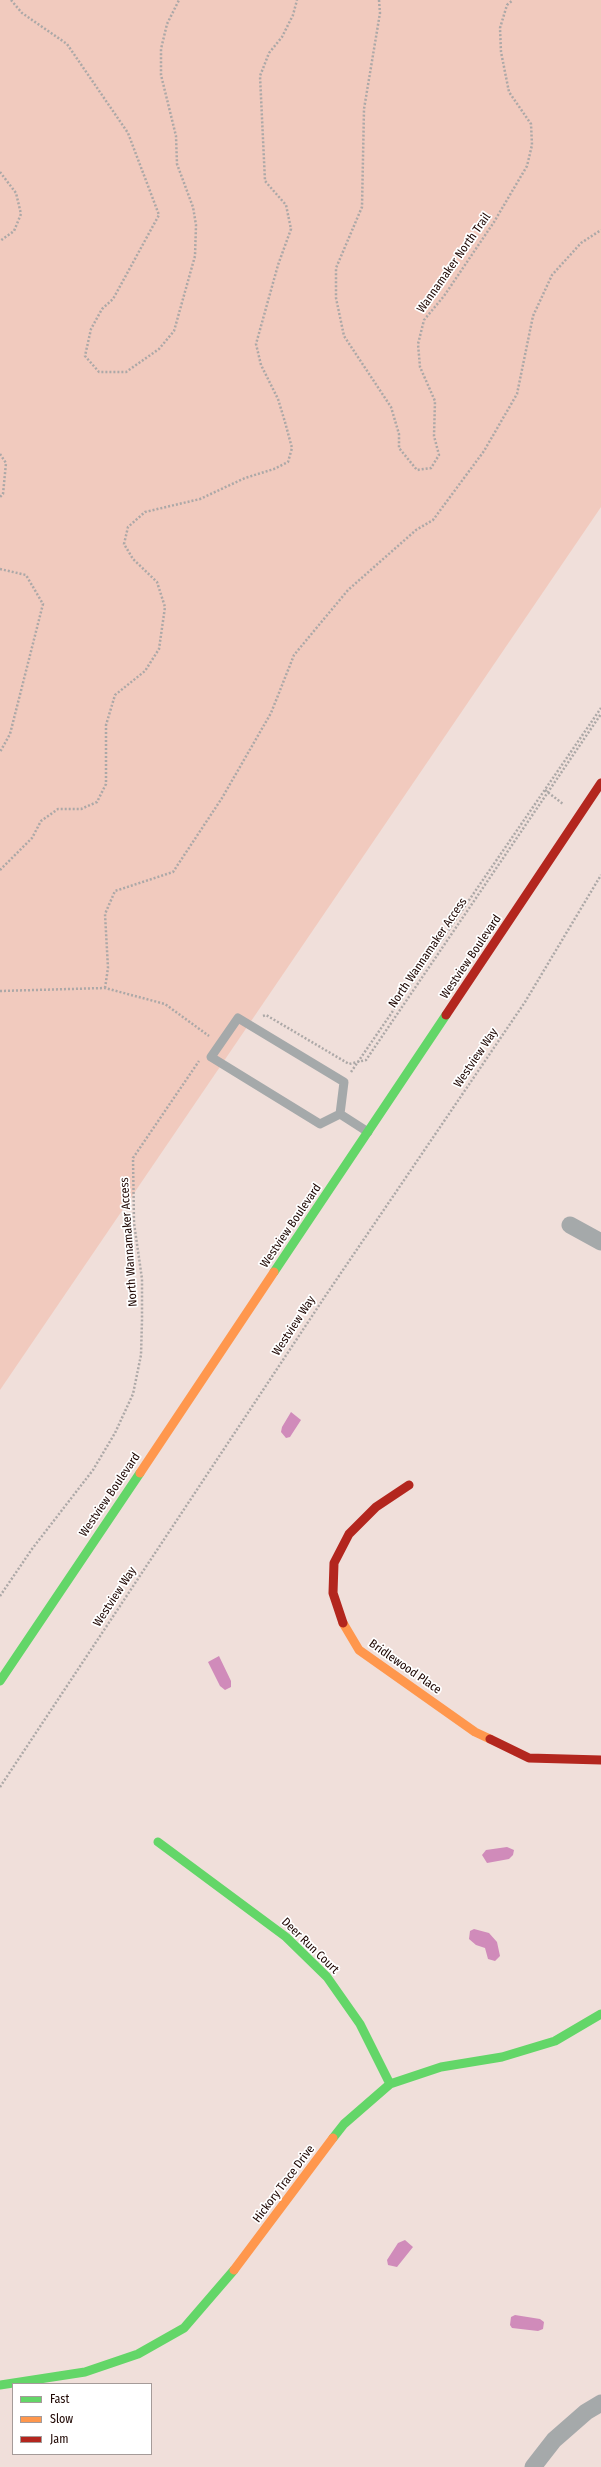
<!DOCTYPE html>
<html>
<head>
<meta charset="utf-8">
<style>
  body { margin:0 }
  #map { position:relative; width:601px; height:2467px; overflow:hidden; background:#f0dfda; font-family:"Fira Sans Condensed",sans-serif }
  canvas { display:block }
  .legend { position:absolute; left:12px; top:2383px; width:140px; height:72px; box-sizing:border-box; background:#fff; border:1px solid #a59b99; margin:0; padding:5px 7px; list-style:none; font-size:12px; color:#1d0501 }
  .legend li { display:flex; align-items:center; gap:8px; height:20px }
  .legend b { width:20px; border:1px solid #a59b99 }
</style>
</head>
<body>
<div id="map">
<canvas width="601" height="2467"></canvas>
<ul class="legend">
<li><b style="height:5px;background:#63d668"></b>Fast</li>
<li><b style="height:5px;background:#ff974d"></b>Slow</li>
<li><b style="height:5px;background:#b3261e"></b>Jam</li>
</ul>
</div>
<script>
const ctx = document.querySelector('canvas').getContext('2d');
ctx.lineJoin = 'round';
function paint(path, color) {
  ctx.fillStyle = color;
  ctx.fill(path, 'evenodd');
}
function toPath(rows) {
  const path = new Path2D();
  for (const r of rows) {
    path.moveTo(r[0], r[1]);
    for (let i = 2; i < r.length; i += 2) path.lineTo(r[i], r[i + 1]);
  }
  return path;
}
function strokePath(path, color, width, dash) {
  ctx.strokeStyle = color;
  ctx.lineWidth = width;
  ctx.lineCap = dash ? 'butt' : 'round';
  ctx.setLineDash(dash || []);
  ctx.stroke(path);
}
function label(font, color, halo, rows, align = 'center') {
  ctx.font = font + ' "Fira Sans Condensed",sans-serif';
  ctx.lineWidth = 3.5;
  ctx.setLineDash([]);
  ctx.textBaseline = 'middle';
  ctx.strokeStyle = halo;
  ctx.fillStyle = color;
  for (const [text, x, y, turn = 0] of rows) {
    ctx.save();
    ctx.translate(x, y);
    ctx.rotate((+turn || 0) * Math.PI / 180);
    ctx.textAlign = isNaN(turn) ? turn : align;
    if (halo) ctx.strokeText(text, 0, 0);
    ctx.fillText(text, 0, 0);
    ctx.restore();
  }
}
paint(toPath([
  [0,0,601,0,601,507,0,1390]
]), '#f1cabe');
paint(toPath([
  [291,1412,301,1420,290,1437,286,1438,281,1432,282,1427],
  [219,1656,231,1681,231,1687,225,1690,220,1686,208,1662],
  [507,1847,514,1850,513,1855,509,1859,487,1863,482,1855,486,1850],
  [474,1929,489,1933,497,1942,500,1956,495,1961,488,1959,485,1948,476,1945,469,1939,470,1931],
  [405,2240,413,2247,397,2267,388,2265,387,2260,398,2243],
  [515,2315,540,2319,544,2322,543,2329,538,2331,512,2328,510,2325,511,2317]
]), '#d08bba');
strokePath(toPath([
  [11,0,22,13,67,44,128,133,159,215,113,299,102,309,91,329,85,356,99,372,126,372,159,349,174,331,195,256,196,225,193,207,177,164,176,136,161,75,161,49,167,24,179,0],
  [379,0,380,13,364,109,362,207,336,268,336,298,344,336,391,407,399,434,399,448,417,470,431,468,439,455,434,436,435,401,420,367,418,344,424,320,444,296,494,222,527,166,532,145,531,124,509,92,501,52,500,28,507,5,513,0],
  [0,172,16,193,21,214,14,231,0,241],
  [0,454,6,463,3,494,0,497],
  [0,569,26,575,43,604,10,734,0,752],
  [545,790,563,804],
  [0,870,32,838,41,821,58,809,81,809,97,802,106,784,106,725,115,695,145,671,159,649,165,607,157,582,133,559,124,544,128,527,145,512,200,499,245,478,274,469,288,462,292,448,285,422,278,399,261,365,256,344,278,265,291,229,286,205,265,181,260,76,269,53,282,37,293,15,297,0],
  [105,988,108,968,105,914,115,891,173,872,222,798,271,713,294,655,348,590,416,530,433,520,484,451,517,394,533,316,552,275,581,243,601,230],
  [0,991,105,988,165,1004,209,1036],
  [263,1016,266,1015,349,1064,366,1060,601,714],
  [351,1072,601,708],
  [0,1596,32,1549,93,1470,115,1433,133,1394,141,1355,142,1320,142,1279,134,1223,133,1158,199,1061],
  [0,1787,326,1295,525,1002,601,875]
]), '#aca8a7', 2.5, [2, 2]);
strokePath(toPath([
  [340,1114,344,1082,238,1018,211,1057,320,1124,340,1114,368,1132]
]), '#a5a9aa', 9);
strokePath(toPath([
  [570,1225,601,1242],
  [533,2467,554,2440,586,2412,601,2403]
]), '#a5a9aa', 17);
strokePath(toPath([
  [274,1272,446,1015],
  [0,1681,140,1473],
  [158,1842,286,1937,327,1977,360,2024,390,2084],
  [333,2138,344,2124,390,2084,441,2067,502,2057,555,2041,601,2014],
  [0,2385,85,2372,138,2354,184,2328,234,2270]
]), '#63d668', 9);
strokePath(toPath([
  [140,1473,274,1272],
  [343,1623,359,1650,475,1732,490,1739],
  [234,2270,333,2138]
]), '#ff974d', 9);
strokePath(toPath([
  [446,1015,601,783],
  [343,1623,333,1593,334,1563,349,1534,376,1507,409,1485],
  [490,1739,529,1758,601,1760]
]), '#b3261e', 9);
label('12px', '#1d0501', '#fff', [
  ["Wannamaker North Trail",454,263,-55],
  ["North Wannamaker Access",428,953,-56],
  ["Westview Boulevard",471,957,-56],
  ["Westview Way",476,1058,-56],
  ["Westview Boulevard",291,1226,-56],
  ["North Wannamaker Access",129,1242,-94],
  ["Westview Way",294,1326,-57],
  ["Westview Boulevard",110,1495,-56],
  ["Westview Way",115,1597,-57],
  ["Bridlewood Place",405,1667,35],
  ["Deer Run Court",310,1946,44],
  ["Hickory Trace Drive",284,2184,-53]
]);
</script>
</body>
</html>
